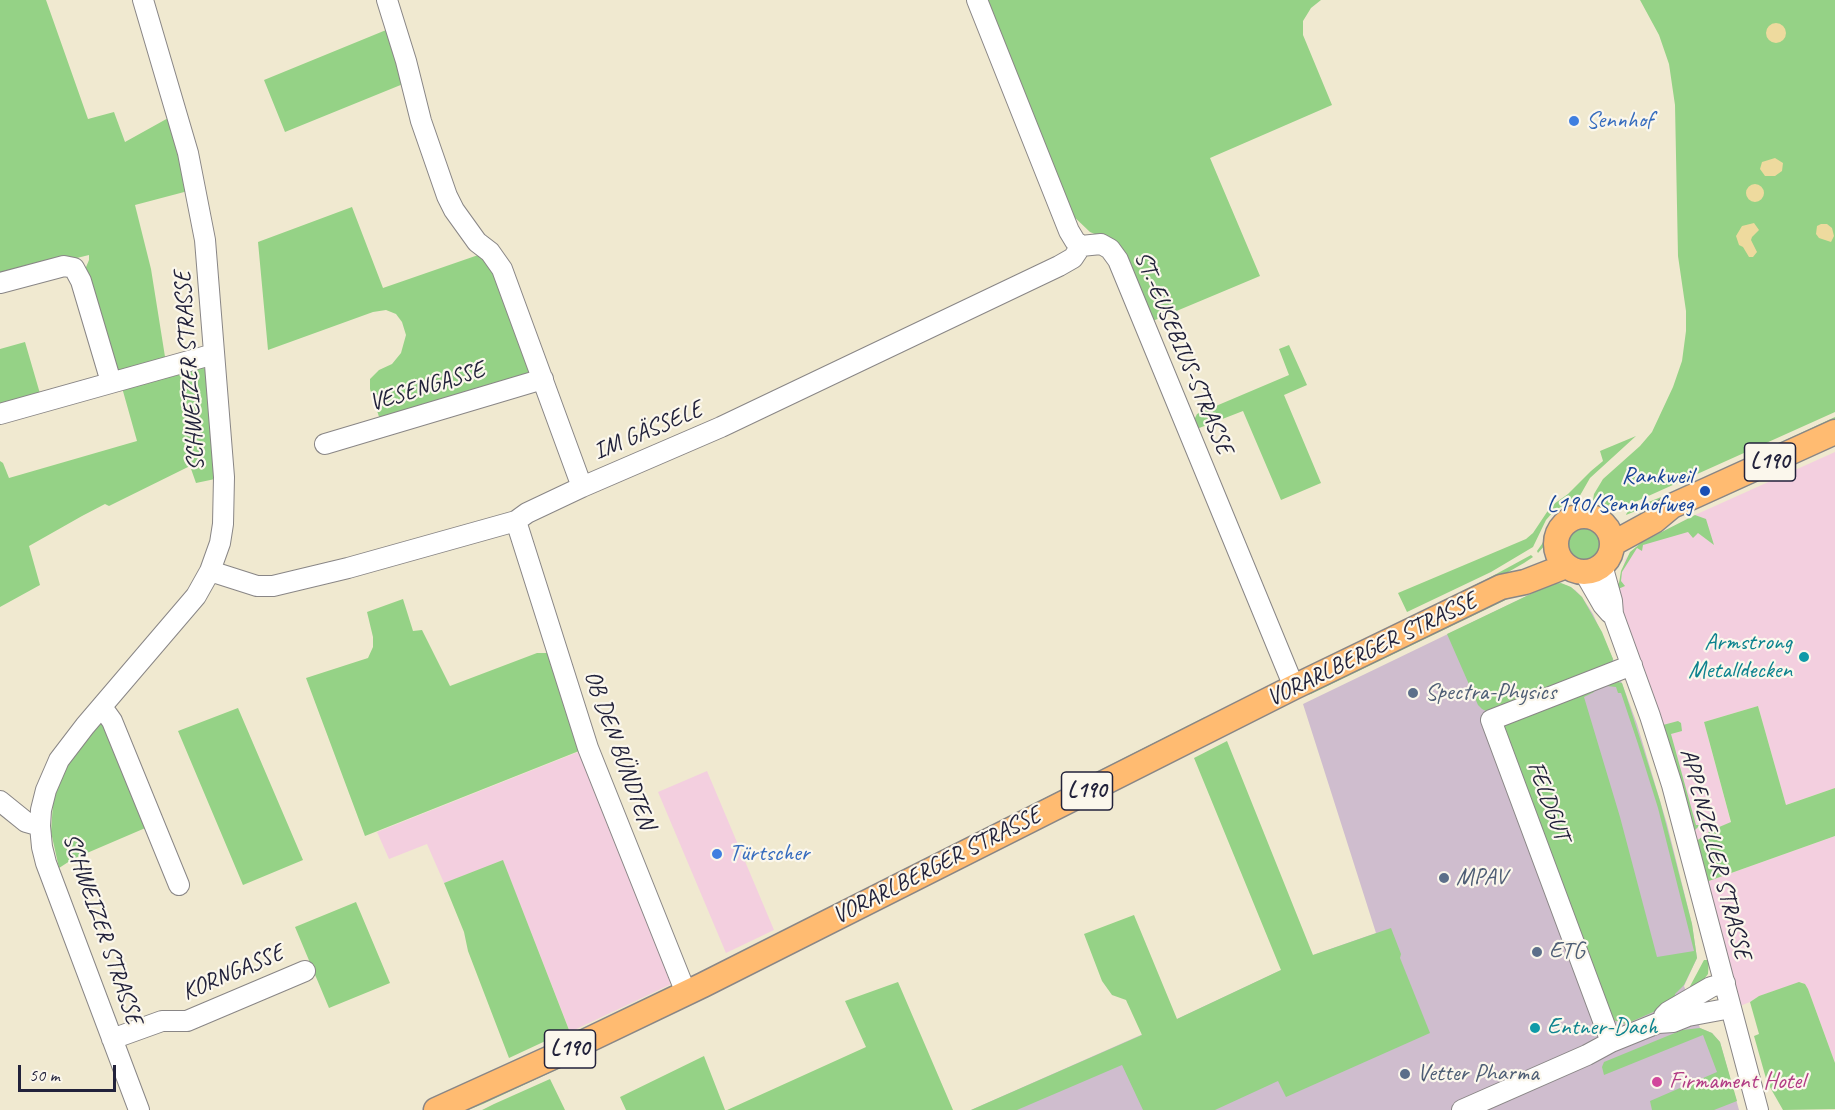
<!DOCTYPE html>
<html>
<head>
<meta charset="utf-8">
<style>
  body { margin:0 }
  #map { position:relative; width:1835px; height:1110px; overflow:hidden; background:#f0e9d0; font-family:Caveat,sans-serif }
  canvas { display:block }
  .scale { position:absolute; left:18px; top:1065px; width:98px; height:27px; box-sizing:border-box; border:3px solid #22223b; border-top:0; padding-left:8px; font-size:18px; line-height:21px; white-space:nowrap; color:#22223b; -webkit-text-stroke:4px #fbf7ec; paint-order:stroke }
</style>
</head>
<body>
<div id="map">
<canvas width="1835" height="1110"></canvas>
<div class="scale">50 m</div>
</div>
<script>
const ctx = document.querySelector('canvas').getContext('2d');
ctx.lineJoin = 'round';
function paint(path, color) {
  ctx.fillStyle = color;
  ctx.fill(path, 'evenodd');
}
function toPath(rows) {
  const path = new Path2D();
  for (const r of rows) {
    if (r.length === 3) {
      path.moveTo(r[0] + r[2], r[1]);
      path.arc(r[0], r[1], r[2], 0, 2 * Math.PI);
      continue;
    }
    path.moveTo(r[0], r[1]);
    for (let i = 2; i < r.length; i += 2) path.lineTo(r[i], r[i + 1]);
  }
  return path;
}
function strokePath(path, color, width, dash) {
  ctx.strokeStyle = color;
  ctx.lineWidth = width;
  ctx.lineCap = dash ? 'butt' : 'round';
  ctx.setLineDash(dash || []);
  ctx.stroke(path);
}
function label(font, color, halo, rows, align = 'center') {
  ctx.font = font + ' Caveat,sans-serif';
  ctx.lineWidth = 4.5;
  ctx.setLineDash([]);
  ctx.textBaseline = 'middle';
  ctx.strokeStyle = halo;
  ctx.fillStyle = color;
  for (const [text, x, y, turn = 0] of rows) {
    ctx.save();
    ctx.translate(x, y);
    ctx.rotate((+turn || 0) * Math.PI / 180);
    ctx.textAlign = isNaN(turn) ? turn : align;
    if (halo) ctx.strokeText(text, 0, 0);
    ctx.fillText(text, 0, 0);
    ctx.restore();
  }
}
paint(toPath([
  [1835,452,1835,788,1786,805,1758,706,1704,722,1731,823,1712,830,1695,842,1613,588,1619,583,1625,559,1642,542,1695,515],
  [588,748,682,979,570,1032,503,861,444,883,427,844,389,859,377,832],
  [707,771,774,930,726,953,658,792],
  [1835,836,1835,1063,1808,989,1802,982,1759,996,1750,1002,1740,1006,1706,882]
]), '#f3cfdf');
paint(toPath([
  [1556,583,1566,585,1575,590,1582,597,1593,614,1613,659,1637,724,1667,824,1692,924,1697,958,1684,986,1700,1028,1712,1033,1720,1042,1739,1110,971,1110,1177,1019,1313,955,1376,933,1303,704,1539,590]
]), '#cfbdce');
paint(toPath([
  [0,0,46,0,88,119,114,112,125,142,170,117,188,191,135,205,151,269,166,363,124,374,116,371,84,272,89,260,89,255,0,277],
  [984,0,1321,0,1311,8,1303,21,1303,35,1332,105,1210,158,1260,276,1155,320,1150,320,1116,243,1090,232,1069,212],
  [1640,0,1835,0,1835,412,1635,502,1619,507,1604,505,1593,500,1594,494,1603,479,1640,446,1652,432,1673,387,1682,361,1686,331,1686,311,1678,256,1675,105,1669,64,1659,35],
  [391,28,408,82,285,132,264,80],
  [352,207,383,288,484,253,538,374,381,423,370,389,370,379,379,370,392,364,401,353,406,335,402,322,396,314,386,310,373,312,268,350,258,242],
  [25,342,41,397,0,409,0,349],
  [1289,345,1307,385,1284,395,1321,483,1281,500,1243,411,1194,430,1193,422,1197,414,1289,375,1279,349],
  [202,366,208,373,215,479,196,483,190,466,109,506,105,504,82,516,29,546,40,585,0,607,0,461,3,463,9,478,137,441,121,384],
  [1835,417,1835,422,1672,496,1626,515,1628,510,1674,492],
  [1636,436,1590,478,1578,499,1570,501,1553,512,1546,520,1533,547,1491,572,1407,612,1398,593,1526,539,1533,533,1551,506,1568,494,1591,471,1603,461,1600,451],
  [1835,442,1835,446,1721,498,1723,494],
  [1574,506,1573,511,1561,518,1555,526,1546,544,1538,553,1537,551,1542,544,1552,524,1562,512],
  [1695,515,1706,519,1714,545,1698,533,1693,538,1688,532,1643,545,1642,551,1637,548,1622,572,1621,581,1625,586,1616,590,1624,614,1623,616,1613,588,1619,583,1621,571,1630,552,1642,542],
  [1584,545,20],
  [1531,555,1533,557,1524,563,1489,583,1300,671,1487,579],
  [1543,582,1311,694,1305,695,1464,615],
  [1561,583,1571,587,1582,597,1602,632,1613,659,1612,663,1488,712,1482,709,1478,705,1447,634,1539,590,1552,584],
  [403,599,413,631,422,630,450,686,537,653,551,653,584,749,365,836,306,678,368,658,373,647,373,637,367,612],
  [1641,664,1663,725,1678,721,1681,723,1682,731,1671,734,1696,825,1700,825,1695,830],
  [1618,682,1622,683,1626,695,1660,801,1692,924,1697,958,1684,985,1675,994,1676,1002,1626,1024,1613,1020,1503,729,1508,720,1595,689,1594,692,1584,697,1620,817,1657,957,1694,951,1658,808,1638,744,1621,693,1618,693,1616,687,1607,686,1609,683],
  [1758,706,1786,805,1835,788,1835,836,1706,882,1695,842,1712,830,1731,822,1704,722],
  [238,708,303,860,243,885,178,731],
  [1205,717,1208,721,795,925,798,923],
  [104,719,150,826,73,859,59,868,51,832,53,803,59,782,71,760],
  [1227,741,1313,955,1391,928,1401,954,1400,958,1430,1033,1286,1097,1278,1081,1215,1110,1143,1110,1122,1065,1017,1110,971,1110,1142,1035,1126,1000,1112,995,1102,981,1084,934,1134,915,1177,1019,1281,970,1194,758],
  [503,860,569,1030,509,1058,468,951,464,932,444,883],
  [356,902,390,983,329,1008,295,927],
  [1704,960,1709,960,1708,974,1702,982,1688,990],
  [898,982,953,1110,727,1110,866,1047,845,1001],
  [1799,982,1805,984,1808,989,1835,1063,1835,1109,1783,1110,1767,1082,1754,1036,1759,1034,1750,1002,1759,996],
  [1700,1028,1712,1033,1720,1042,1737,1101,1714,1110,1652,1110,1650,1101,1717,1072,1703,1035,1604,1075,1602,1067,1604,1062,1682,1030],
  [581,1056,579,1059,571,1063,483,1104,468,1110,459,1110],
  [704,1056,725,1110,626,1110,620,1097],
  [550,1079,565,1110,482,1110,494,1104]
]), '#95d286');
paint(toPath([
  [1776,33,10],
  [1775,158,1783,163,1782,171,1775,176,1765,176,1760,169,1762,162],
  [1755,193,9],
  [1754,223,1759,230,1752,237,1751,240,1757,252,1753,257,1749,257,1743,247,1739,245,1736,236,1742,226],
  [1821,224,1827,224,1832,228,1834,236,1831,242,1819,238,1816,234,1817,226]
]), '#eeda9e');
const minor = toPath([
  [387,0,406,61,421,121,447,196,454,210,477,242,490,252,502,269,582,487],
  [977,0,1069,231,1075,241,1081,246,1101,244,1110,249,1118,260,1294,687],
  [0,283,64,266,74,268,81,281,111,382],
  [0,414,214,354],
  [325,444,543,379],
  [516,521,588,748,686,993],
  [1602,565,1612,601,1613,614,1650,716,1672,785,1758,1110],
  [210,571,257,586,273,586,348,568,516,521,527,513,582,487,721,427,1059,266,1073,258,1081,246],
  [1584,572,1603,605,1610,613],
  [102,707,112,721,179,885],
  [0,801,26,822,40,826],
  [1664,1016,1668,1012,1711,987,1725,983],
  [112,1039,162,1021,187,1021,305,971],
  [1611,1042,1491,720,1632,665],
  [139,1110,46,863,42,847,40,826,41,810,46,790,59,760,85,726,196,596,210,571,220,543,223,524,224,477,205,240,188,153,143,0],
  [1462,1110,1587,1055,1611,1042,1658,1023,1673,1022,1688,1016,1731,1008]
]);
const major = toPath([
  [1584,544,28],
  [1612,544,1654,521,1672,506,1835,432],
  [436,1110,555,1056,703,985,1294,687,1501,587,1525,582,1566,566]
]);
strokePath(minor, '#898686', 22);
strokePath(major, '#898686', 27);
strokePath(minor, '#fff', 20);
strokePath(major, '#ffbb71', 24);
for (const [x, y, r, color] of [
  [1574,121,6,"#3f7fe0"],
  [1705,491,6,"#1a4fb4"],
  [1804,657,6,"#0f9aa8"],
  [1413,693,6,"#5c6f8a"],
  [717,854,6,"#3f7fe0"],
  [1444,878,6,"#5c6f8a"],
  [1537,952,6,"#5c6f8a"],
  [1535,1028,6,"#0f9aa8"],
  [1405,1074,6,"#5c6f8a"],
  [1657,1082,6,"#d1479c"]
]) {
  const dot = new Path2D();
  dot.arc(x, y, r, 0, 2 * Math.PI);
  ctx.fillStyle = color;
  ctx.fill(dot);
  strokePath(dot, '#fbf7ec', 2);
}
for (const [x, y, w] of [
  [1770,462,51],
  [1087,791,51],
  [570,1049,51]
]) {
  const box = new Path2D();
  box.roundRect(x - w / 2, y - 19, w, 38, 4.5);
  ctx.fillStyle = '#fbf7ec';
  ctx.fill(box);
  strokePath(box, '#22223b', 1.5);
}
label('bold 22px', '#22223b', null, [
  ["L190",1770,462],
  ["L190",1087,791],
  ["L190",570,1049]
]);
label('24px', '#366cbe', '#fbf7ec', [
  ["Sennhof",1586,121],
  ["Türtscher",729,854]
], 'left');
label('24px', '#22223b', '#fbf7ec', [
  ["ST.-EUSEBIUS-STRASSE",1183,353,67],
  ["SCHWEIZER STRASSE",190,371,-94],
  ["VESENGASSE",427,387,-17],
  ["IM GÄSSELE",648,431,-23],
  ["VORARLBERGER STRASSE",1372,650,-26],
  ["OB DEN BÜNDTEN",619,750,70],
  ["FELDGUT",1548,801,70],
  ["APPENZELLER STRASSE",1715,854,75],
  ["VORARLBERGER STRASSE",937,866,-27],
  ["SCHWEIZER STRASSE",102,929,71],
  ["KORNGASSE",233,973,-23]
]);
label('24px', '#164399', '#fbf7ec', [
  ["Rankweil",1693,477],
  ["L190/Sennhofweg",1693,505]
], 'right');
label('24px', '#0d838f', '#fbf7ec', [
  ["Armstrong",1792,643],
  ["Metalldecken",1792,671],
  ["Entner-Dach",1547,1028,"left"]
], 'right');
label('24px', '#4e5e75', '#fbf7ec', [
  ["Spectra-Physics",1425,693],
  ["MPAV",1456,878],
  ["ETG",1549,952],
  ["Vetter Pharma",1417,1074]
], 'left');
label('24px', '#b23c85', '#fbf7ec', [
  ["Firmament Hotel",1669,1082]
], 'left');
</script>
</body>
</html>
